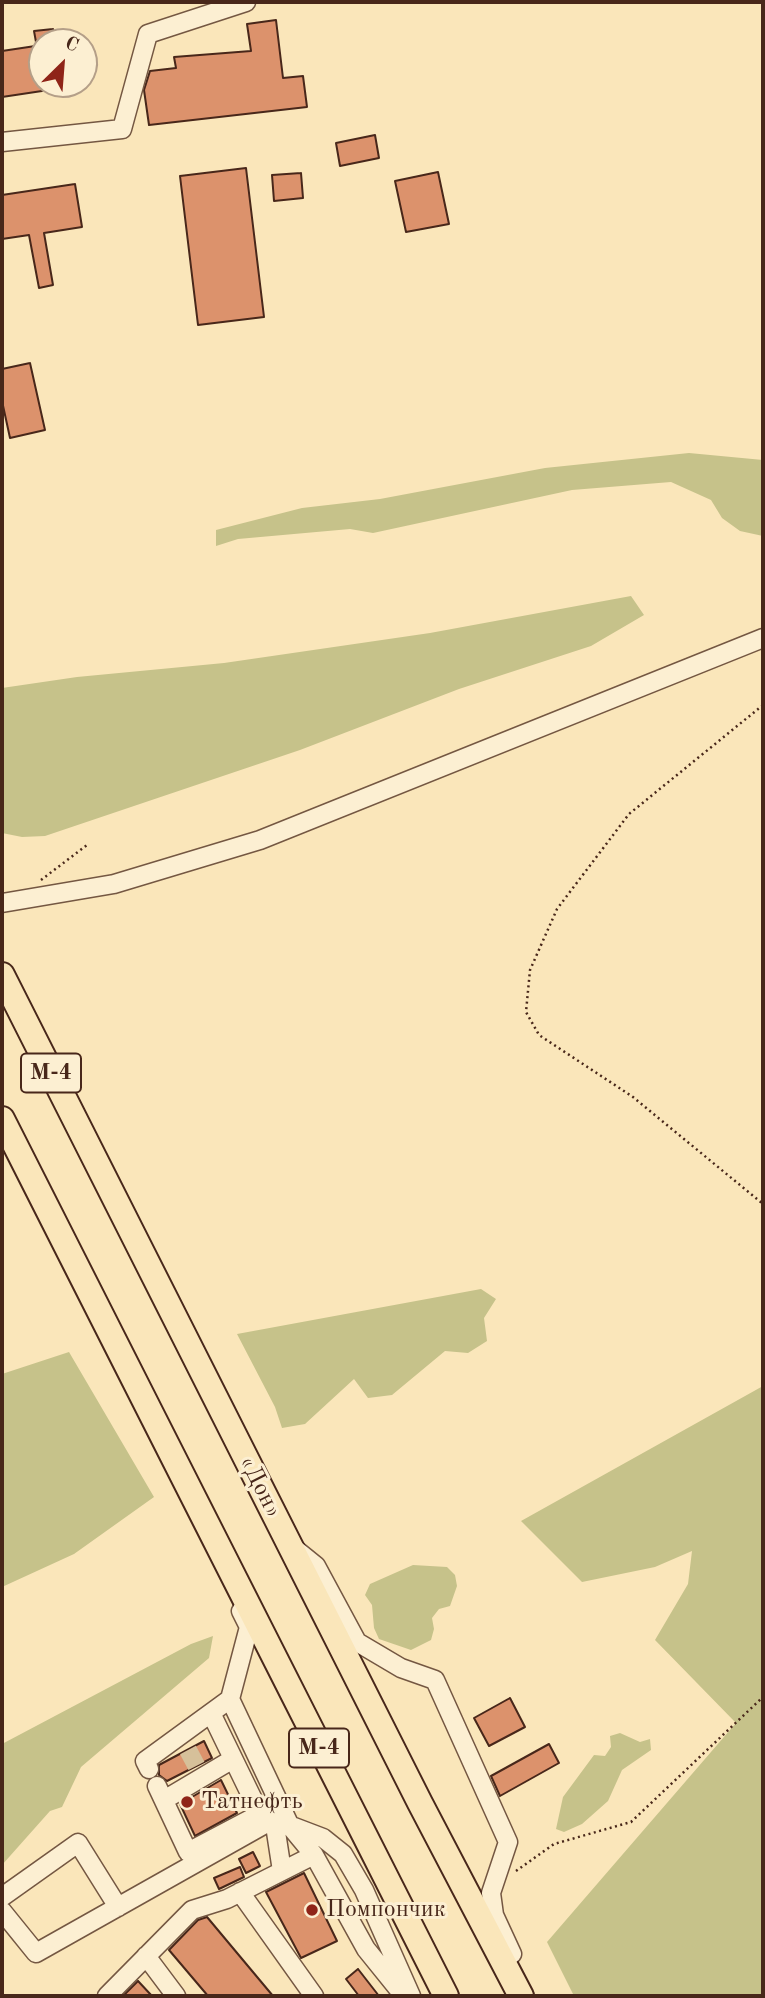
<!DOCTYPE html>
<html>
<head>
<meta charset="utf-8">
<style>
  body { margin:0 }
  #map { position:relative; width:765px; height:1998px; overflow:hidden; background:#fae6ba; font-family:"Old Standard TT",serif }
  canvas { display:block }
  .frame { position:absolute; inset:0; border:4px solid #48271a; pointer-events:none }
  .north { position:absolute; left:28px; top:28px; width:70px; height:70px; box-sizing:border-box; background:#fcefd2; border:2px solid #b49f88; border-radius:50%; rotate:25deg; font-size:19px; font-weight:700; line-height:28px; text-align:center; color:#48271a }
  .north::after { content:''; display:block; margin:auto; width:24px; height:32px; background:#8f2418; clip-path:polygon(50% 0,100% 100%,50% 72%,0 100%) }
</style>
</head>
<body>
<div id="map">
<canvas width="765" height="1998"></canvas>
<div class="frame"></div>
<div class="north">С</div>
</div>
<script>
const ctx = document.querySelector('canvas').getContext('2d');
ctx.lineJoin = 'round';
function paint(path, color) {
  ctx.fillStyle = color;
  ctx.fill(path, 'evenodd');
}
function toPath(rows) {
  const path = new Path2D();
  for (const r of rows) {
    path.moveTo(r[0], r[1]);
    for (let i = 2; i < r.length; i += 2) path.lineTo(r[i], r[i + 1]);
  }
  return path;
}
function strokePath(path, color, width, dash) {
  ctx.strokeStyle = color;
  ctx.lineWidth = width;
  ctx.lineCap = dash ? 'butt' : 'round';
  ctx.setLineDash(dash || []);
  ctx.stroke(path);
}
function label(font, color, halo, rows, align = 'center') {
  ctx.font = font + ' "Old Standard TT",serif';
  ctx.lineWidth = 6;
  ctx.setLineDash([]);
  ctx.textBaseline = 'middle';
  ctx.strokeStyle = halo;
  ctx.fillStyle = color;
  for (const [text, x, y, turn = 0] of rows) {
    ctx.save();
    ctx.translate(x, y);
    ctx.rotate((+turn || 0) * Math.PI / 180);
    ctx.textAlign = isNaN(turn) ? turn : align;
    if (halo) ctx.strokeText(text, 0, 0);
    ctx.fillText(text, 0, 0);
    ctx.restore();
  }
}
paint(toPath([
  [689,453,763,460,763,536,740,531,722,518,711,500,671,482,572,490,373,533,350,529,238,539,216,546,216,530,302,508,380,499,545,468],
  [631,596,644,615,591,646,459,689,300,750,45,836,22,837,2,833,2,688,77,677,224,663,430,633],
  [481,1289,496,1299,484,1318,487,1341,468,1353,445,1351,392,1395,368,1398,354,1379,305,1424,282,1428,275,1407,237,1334],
  [69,1352,154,1497,74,1554,2,1587,2,1374],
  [763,1386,763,1996,574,1996,547,1942,736,1723,655,1640,688,1584,692,1551,655,1567,582,1582,521,1521],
  [413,1565,447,1567,455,1575,457,1586,450,1606,439,1609,432,1618,434,1629,431,1640,411,1650,379,1639,374,1628,372,1605,365,1595,370,1584],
  [213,1636,209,1658,81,1767,62,1807,50,1811,2,1865,2,1744,191,1644],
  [620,1733,640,1742,650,1739,651,1750,622,1770,608,1801,582,1824,564,1832,556,1829,563,1797,594,1755,605,1756,611,1747,610,1736]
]), '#c6c28a');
const building = toPath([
  [276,20,283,78,303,76,307,107,149,125,144,90,150,71,176,68,174,57,251,51,247,24,276,20],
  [53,29,55,42,36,42,34,31,53,29],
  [42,45,42,91,2,97,2,51,42,45],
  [375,135,379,158,340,166,336,143,375,135],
  [246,168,264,317,198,325,180,176,246,168],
  [438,172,449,224,406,232,395,181,438,172],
  [301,173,303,198,274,201,272,175,301,173],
  [75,184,82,227,44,233,53,285,39,288,29,235,2,239,2,195,75,184],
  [30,363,45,430,10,438,2,401,2,369,30,363],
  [510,1698,525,1727,489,1746,474,1718,510,1698],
  [204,1741,212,1758,167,1781,159,1775,159,1765,204,1741],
  [549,1744,559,1763,500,1796,491,1776,549,1744],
  [221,1780,237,1813,195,1836,180,1804,221,1780],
  [253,1852,260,1866,246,1873,239,1859,253,1852],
  [240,1867,244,1877,219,1889,214,1878,240,1867],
  [304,1873,337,1941,301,1958,266,1892,304,1873],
  [207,1917,273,1996,208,1996,169,1950,198,1920,207,1917],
  [358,1969,379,1996,359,1996,346,1979,358,1969],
  [138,1981,152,1996,123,1996,138,1981]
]);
paint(building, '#dc926c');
strokePath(building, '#48271a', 2);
strokePath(toPath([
  [188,1750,197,1767]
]), '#d6c09a', 18, [18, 9]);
const minor = toPath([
  [2,142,122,129,148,34,246,2],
  [2,903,114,884,260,840,763,638],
  [295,1549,316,1566,357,1642,401,1668,435,1680,508,1842,491,1893,494,1915,512,1954],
  [230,1699,290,1826,314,1855,366,1949,404,1996],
  [211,1713,260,1814],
  [149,1769,145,1761,230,1699,249,1627,241,1611],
  [157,1786,188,1852,260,1814,323,1838,343,1854,364,1890,411,1996],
  [164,1800,233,1759],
  [240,1892,314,1996],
  [2,1897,78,1843,118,1907],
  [2,1911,36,1953,274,1819,282,1871],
  [146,1956,176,1996],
  [107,1996,192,1910,227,1899,314,1855]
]);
const highway = toPath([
  [2,975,420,1803,521,1996],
  [2,1119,446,1996]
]);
strokePath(minor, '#745742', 21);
strokePath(highway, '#48271a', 28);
strokePath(toPath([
  [763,705,629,814,557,909,530,970,526,1012,539,1035,633,1097,763,1204],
  [41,880,87,845],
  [516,1871,554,1844,631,1822,763,1697]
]), '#48271a', 2.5, [2, 3.5]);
strokePath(minor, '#fcefd2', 18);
strokePath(highway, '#fae6ba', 24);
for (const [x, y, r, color] of [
  [187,1802,7,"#8f2418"],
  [312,1910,7,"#8f2418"]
]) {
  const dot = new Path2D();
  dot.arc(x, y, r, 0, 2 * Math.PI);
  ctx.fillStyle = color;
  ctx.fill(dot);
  strokePath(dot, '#fcefd2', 2.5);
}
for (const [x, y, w] of [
  [51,1073,60],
  [319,1748,60]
]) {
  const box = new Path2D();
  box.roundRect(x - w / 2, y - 19.5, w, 39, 5);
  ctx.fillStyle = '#fcefd2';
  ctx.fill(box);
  strokePath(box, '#48271a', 2);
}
label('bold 23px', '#48271a', null, [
  ["М-4",51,1073],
  ["М-4",319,1748]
]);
label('24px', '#48271a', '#fcefd2', [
  ["«Дон»",260,1487,63]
]);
label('24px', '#48271a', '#fcefd2', [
  ["Татнефть",201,1802],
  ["Помпончик",326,1910]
], 'left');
</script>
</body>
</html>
